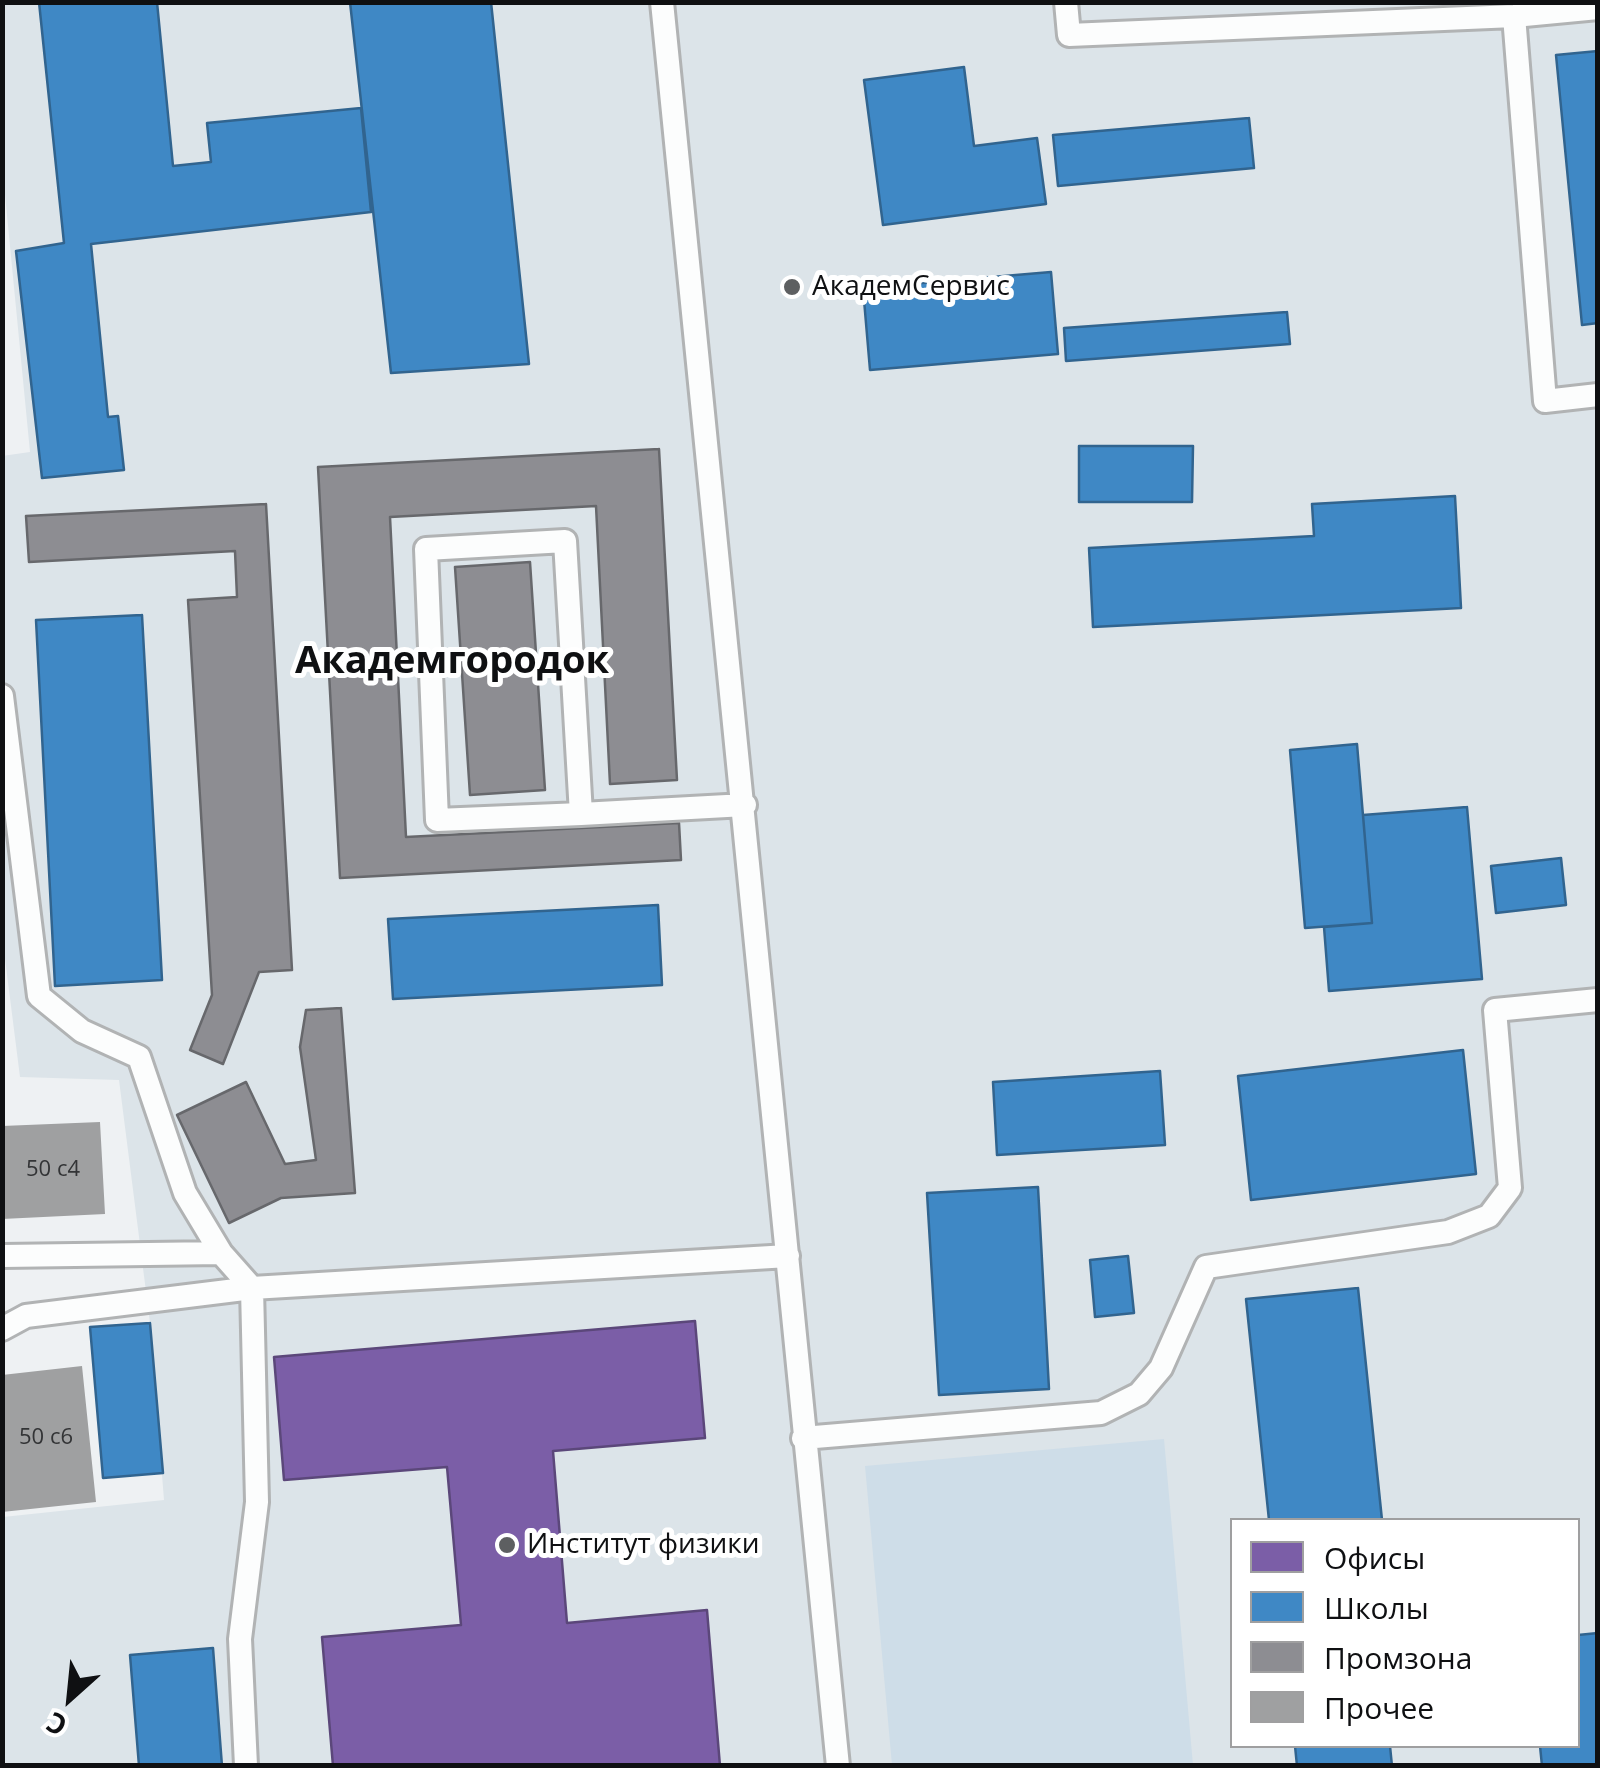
<!DOCTYPE html>
<html>
<head>
<meta charset="utf-8">
<style>
  body { margin:0 }
  #map { position:relative; width:1600px; height:1768px; overflow:hidden; background:#eef1f3; font-family:"Open Sans",sans-serif }
  canvas { display:block }
  .frame { position:absolute; inset:0; border:5px solid #0f1012; pointer-events:none }
  .legend { position:absolute; left:1230px; top:1518px; width:350px; height:230px; box-sizing:border-box; background:#fff; border:2px solid #9f9fa0; margin:0; padding:12px 18px; list-style:none; font-size:30px; color:#0f1012 }
  .legend li { display:flex; align-items:center; gap:20px; height:50px }
  .legend b { width:50px; border:2px solid #9f9fa0 }
  .north { position:absolute; left:20px; top:1648px; width:100px; height:100px; -webkit-text-stroke:8px #fff; paint-order:stroke; rotate:207deg; font-size:28px; font-weight:700; line-height:40px; text-align:center; color:#0f1012 }
  .north::after { content:''; display:block; margin:auto; width:35px; height:45px; background:#0f1012; clip-path:polygon(50% 0,100% 100%,50% 72%,0 100%) }
</style>
</head>
<body>
<div id="map">
<canvas width="1600" height="1768"></canvas>
<div class="frame"></div>
<ul class="legend">
<li><b style="height:28px;background:#7b5ea7"></b>Офисы</li>
<li><b style="height:28px;background:#3f88c5"></b>Школы</li>
<li><b style="height:28px;background:#8d8d92"></b>Промзона</li>
<li><b style="height:28px;background:#9fa0a1"></b>Прочее</li>
</ul>
<div class="north">С</div>
</div>
<script>
const ctx = document.querySelector('canvas').getContext('2d');
ctx.lineJoin = 'round';
function paint(path, color) {
  ctx.fillStyle = color;
  ctx.fill(path, 'evenodd');
}
function toPath(rows) {
  const path = new Path2D();
  for (const r of rows) {
    path.moveTo(r[0], r[1]);
    for (let i = 2; i < r.length; i += 2) path.lineTo(r[i], r[i + 1]);
  }
  return path;
}
function strokePath(path, color, width, dash) {
  ctx.strokeStyle = color;
  ctx.lineWidth = width;
  ctx.lineCap = dash ? 'butt' : 'round';
  ctx.setLineDash(dash || []);
  ctx.stroke(path);
}
function label(font, color, halo, rows, align = 'center') {
  ctx.font = font + ' "Open Sans",sans-serif';
  ctx.lineWidth = 10;
  ctx.setLineDash([]);
  ctx.textBaseline = 'middle';
  ctx.strokeStyle = halo;
  ctx.fillStyle = color;
  for (const [text, x, y, turn = 0] of rows) {
    ctx.save();
    ctx.translate(x, y);
    ctx.rotate((+turn || 0) * Math.PI / 180);
    ctx.textAlign = isNaN(turn) ? turn : align;
    if (halo) ctx.strokeText(text, 0, 0);
    ctx.fillText(text, 0, 0);
    ctx.restore();
  }
}
paint(toPath([
  [3,3,1597,3,1597,1765,3,1765,3,1517,164,1500,150,1323,119,1080,20,1077,2,935,2,456,30,452,3,174],
  [1232,1520,1578,1520,1578,1746,1232,1746]
]), '#dce4e9');
paint(toPath([
  [1164,1439,1193,1765,892,1765,865,1466]
]), '#cedde8');
const offices = toPath([
  [695,1321,705,1438,553,1451,567,1623,707,1610,720,1766,333,1766,322,1637,461,1625,447,1467,284,1480,274,1357,695,1321]
]);
paint(offices, '#7b5ea7');
strokePath(offices, '#5b477a', 2.5);
const schools = toPath([
  [39,2,157,2,173,166,211,162,207,123,361,108,371,212,91,244,108,417,118,416,124,470,42,478,16,251,64,243,39,2],
  [350,2,491,2,529,364,391,373,350,2],
  [1598,51,1598,323,1582,325,1556,55,1598,51],
  [964,67,974,146,1037,138,1046,204,883,225,864,80,964,67],
  [1249,118,1254,168,1058,186,1053,135,1249,118],
  [1051,272,1058,354,870,370,863,288,1051,272],
  [1287,312,1290,344,1066,361,1064,328,1287,312],
  [1079,446,1193,446,1192,502,1079,502,1079,446],
  [1455,496,1461,608,1093,627,1089,548,1314,536,1312,504,1455,496],
  [142,615,162,980,55,986,36,620,142,615],
  [1357,744,1372,923,1305,928,1290,750,1357,744],
  [1467,807,1482,979,1329,991,1324,927,1372,923,1363,815,1467,807],
  [1561,858,1566,905,1496,913,1491,866,1561,858],
  [658,905,662,985,393,999,388,919,658,905],
  [1463,1050,1476,1174,1251,1200,1238,1076,1463,1050],
  [1160,1071,1165,1145,997,1155,993,1082,1160,1071],
  [1038,1187,1049,1389,939,1395,927,1193,1038,1187],
  [1128,1256,1134,1313,1095,1317,1090,1260,1128,1256],
  [1358,1288,1382,1520,1269,1520,1246,1299,1358,1288],
  [150,1323,163,1473,103,1478,90,1327,150,1323],
  [1598,1633,1598,1766,1542,1766,1540,1746,1578,1746,1578,1635,1598,1633],
  [213,1648,222,1766,139,1766,130,1655,213,1648],
  [1295,1746,1390,1746,1392,1766,1297,1766,1295,1746]
]);
paint(schools, '#3f88c5');
strokePath(schools, '#31648f', 2.5);
const industry = toPath([
  [659,449,677,780,610,784,596,506,390,517,406,837,679,823,681,860,340,878,318,467,659,449],
  [266,504,292,970,259,972,223,1064,190,1050,212,995,188,600,237,597,235,551,29,562,26,516,266,504],
  [530,562,545,790,470,795,455,567,530,562],
  [341,1008,355,1193,281,1198,229,1223,177,1115,246,1082,285,1164,316,1160,300,1047,306,1010,341,1008]
]);
paint(industry, '#8d8d92');
strokePath(industry, '#67686c', 2.5);
paint(toPath([
  [100,1122,105,1214,2,1219,2,1126],
  [82,1366,96,1502,2,1512,2,1375]
]), '#9fa0a1');
const service = toPath([
  [662,2,838,1766],
  [1066,2,1069,35,1514,16,1598,8],
  [1514,16,1545,401,1598,395],
  [2,696,39,996,82,1031,139,1057,185,1193,221,1253,252,1288,257,1502,240,1639,246,1766],
  [581,814,565,541,426,549,437,820,581,814,745,805],
  [2,1256,221,1253],
  [2,1329,26,1316,252,1288,788,1256],
  [803,1438,1101,1413,1139,1394,1161,1368,1206,1267,1448,1232,1489,1216,1510,1188,1495,1010,1598,1000]
]);
strokePath(service, '#b1b3b4', 28);
strokePath(service, '#fcfdfd', 22);
for (const [x, y, r, color] of [
  [792,287,10,"#5d5f61"],
  [507,1545,10,"#5d5f61"]
]) {
  const dot = new Path2D();
  dot.arc(x, y, r, 0, 2 * Math.PI);
  ctx.fillStyle = color;
  ctx.fill(dot);
  strokePath(dot, '#fff', 4);
}
label('22px', '#333436', null, [
  ["50 с4",53,1170],
  ["50 с6",46,1438]
]);
label('28px', '#0f1012', '#fff', [
  ["АкадемСервис",812,287],
  ["Институт физики",527,1545]
], 'left');
label('bold 38px', '#0f1012', '#fff', [
  ["Академгородок",452,662]
]);
</script>
</body>
</html>
